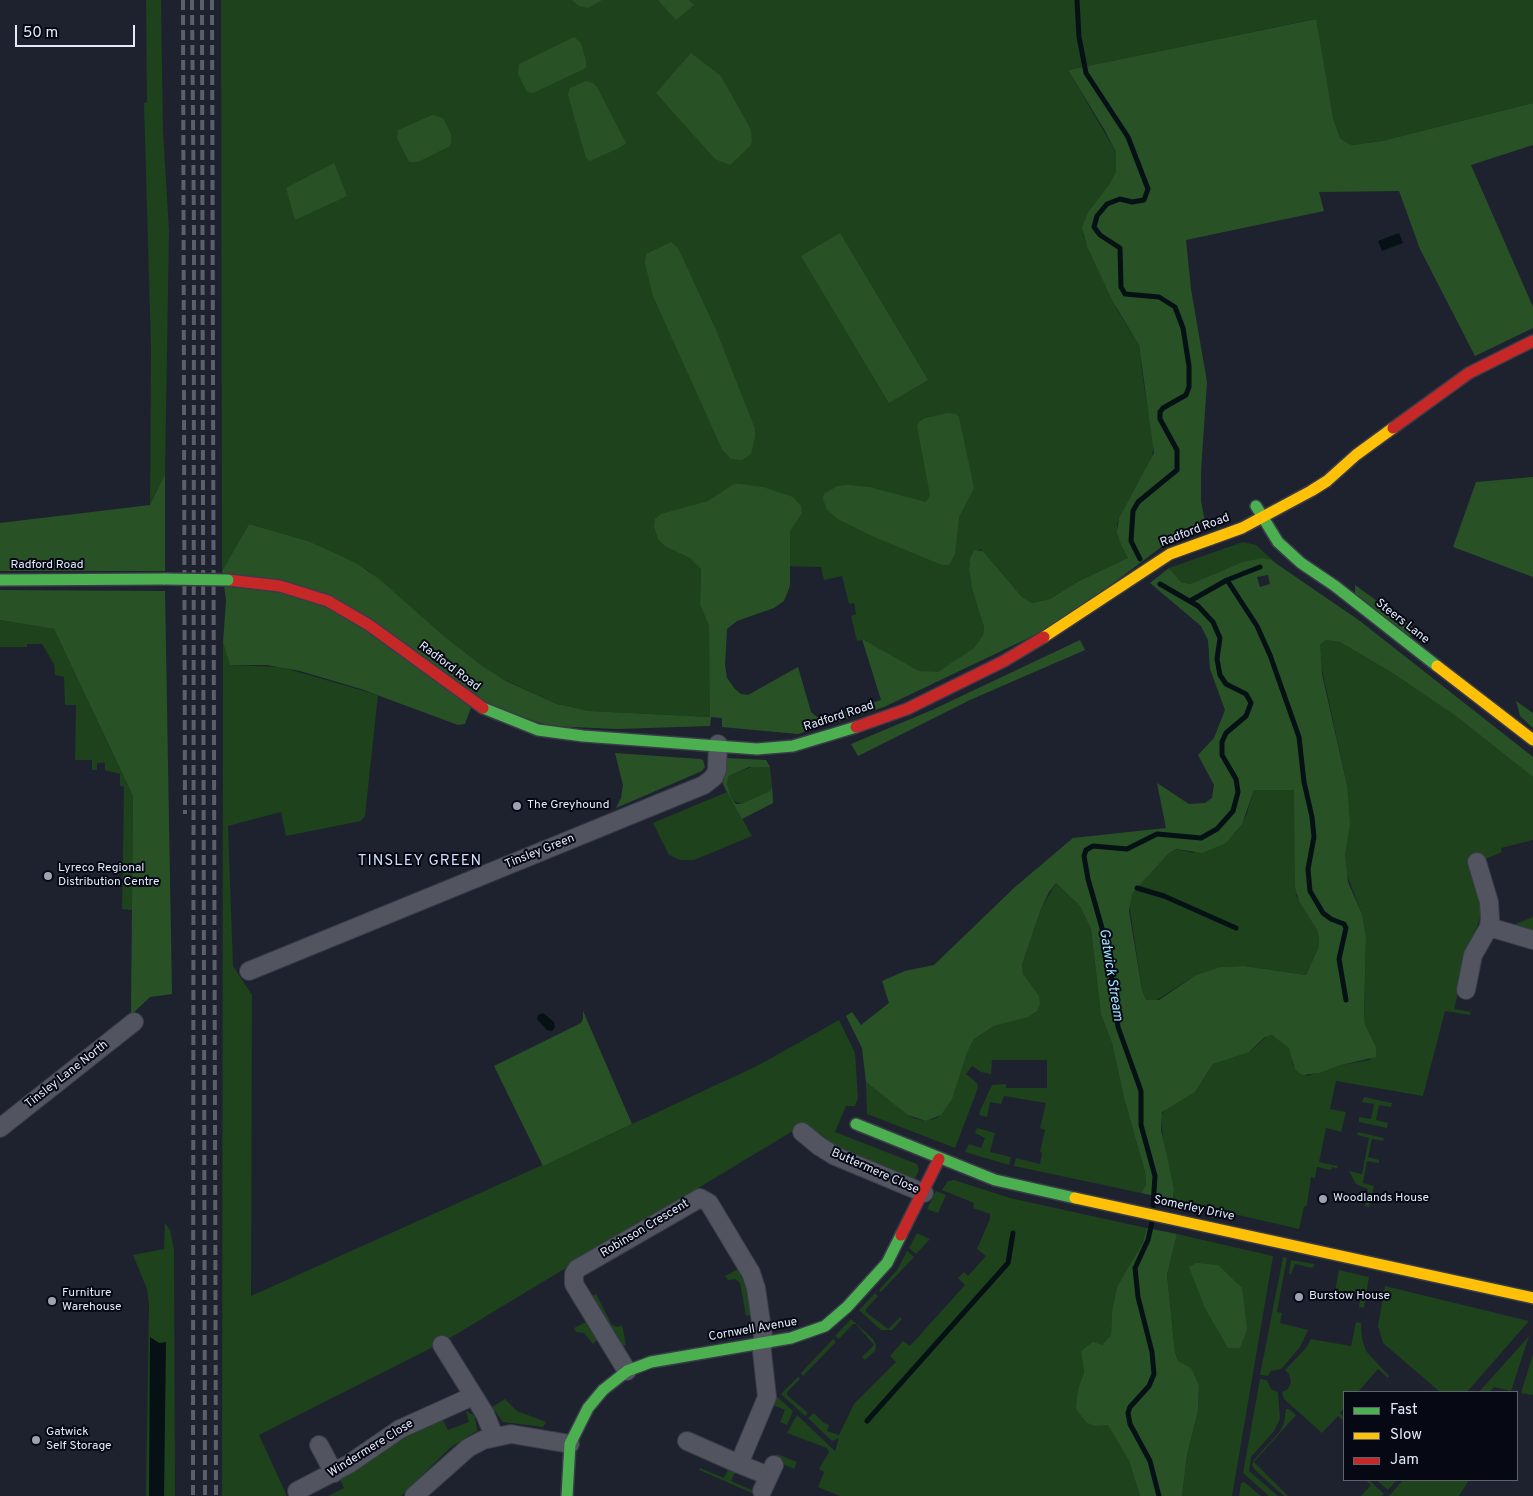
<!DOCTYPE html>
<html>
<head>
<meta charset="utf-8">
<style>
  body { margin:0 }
  #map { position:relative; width:1533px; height:1496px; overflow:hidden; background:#1e222f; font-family:Overpass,sans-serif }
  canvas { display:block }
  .legend { position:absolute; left:1343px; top:1391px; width:175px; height:90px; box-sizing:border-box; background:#060913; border:1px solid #5e636f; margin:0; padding:6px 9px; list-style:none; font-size:15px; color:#e3e9fa }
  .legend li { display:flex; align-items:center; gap:10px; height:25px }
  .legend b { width:25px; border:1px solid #5e636f }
  .scale { position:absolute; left:15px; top:25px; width:120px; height:22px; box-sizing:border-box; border:2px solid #e3e9fa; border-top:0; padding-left:6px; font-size:15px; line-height:18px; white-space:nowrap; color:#e3e9fa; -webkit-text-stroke:4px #060913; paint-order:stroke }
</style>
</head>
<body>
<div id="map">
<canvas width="1533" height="1496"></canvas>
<ul class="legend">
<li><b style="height:6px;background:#4caf50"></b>Fast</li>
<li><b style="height:6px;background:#ffc107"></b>Slow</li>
<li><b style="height:6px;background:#c62828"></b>Jam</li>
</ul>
<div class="scale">50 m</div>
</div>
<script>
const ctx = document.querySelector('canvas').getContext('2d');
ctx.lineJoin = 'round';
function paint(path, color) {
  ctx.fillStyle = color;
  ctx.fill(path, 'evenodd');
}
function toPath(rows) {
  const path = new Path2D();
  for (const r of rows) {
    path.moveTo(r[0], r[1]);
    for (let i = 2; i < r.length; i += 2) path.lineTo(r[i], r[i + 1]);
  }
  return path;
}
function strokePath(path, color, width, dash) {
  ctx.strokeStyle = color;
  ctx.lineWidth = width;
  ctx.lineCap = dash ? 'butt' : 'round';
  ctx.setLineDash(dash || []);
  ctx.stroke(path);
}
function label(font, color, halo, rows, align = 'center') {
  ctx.font = font + ' Overpass,sans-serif';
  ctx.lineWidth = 4;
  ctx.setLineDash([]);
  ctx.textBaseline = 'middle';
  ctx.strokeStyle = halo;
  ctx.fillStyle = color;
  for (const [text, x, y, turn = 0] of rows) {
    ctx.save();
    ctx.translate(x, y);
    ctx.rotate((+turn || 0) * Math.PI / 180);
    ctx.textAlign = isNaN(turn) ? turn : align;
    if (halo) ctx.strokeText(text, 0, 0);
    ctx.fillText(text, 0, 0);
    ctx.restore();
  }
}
paint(toPath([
  [146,0,161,0,163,131,169,231,165,474,150,505,151,349,144,103,147,102],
  [221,0,1533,0,1533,103,1382,141,1353,145,1347,143,1340,138,1333,118,1315,19,1068,70,1116,152,1116,172,1108,186,1088,212,1083,235,1117,310,1139,345,1144,386,1154,439,1152,458,1119,518,1117,525,1121,545,1129,558,1079,581,1050,599,1032,603,1022,597,983,551,981,549,972,553,969,565,970,579,984,627,983,635,974,648,958,660,938,672,930,673,919,671,862,640,857,641,851,616,856,614,854,603,849,604,842,576,824,580,821,567,708,564,701,569,700,605,709,626,711,717,590,711,557,704,494,675,445,637,367,570,308,541,249,524,222,571],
  [1243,542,1256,545,1278,565,1271,560,1236,565,1190,584,1181,582,1169,568],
  [0,620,54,629,133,796,132,910,122,909,124,787,120,786,120,774,105,770,105,763,97,763,97,770,92,770,92,760,75,760,76,705,65,705,64,677,55,675,54,664,42,644,27,644,27,647,0,647],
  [1326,640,1340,642,1394,674,1457,717,1533,777,1533,840,1501,848,1502,852,1483,860,1481,915,1466,958,1454,1009,1471,1012,1470,1015,1445,1011,1423,1096,1336,1081,1330,1109,1346,1112,1341,1132,1326,1128,1319,1162,1338,1166,1337,1168,1332,1167,1331,1170,1317,1167,1315,1178,1311,1177,1307,1205,1304,1207,1299,1229,1173,1200,1174,1188,1164,1147,1161,1116,1165,1109,1195,1092,1213,1064,1252,1050,1268,1035,1277,1036,1285,1043,1292,1052,1293,1065,1307,1076,1341,1065,1370,1060,1376,1047,1365,1024,1364,1013,1366,936,1362,914,1347,875,1296,895,1317,930,1319,938,1319,946,1306,975,1244,966,1220,967,1196,975,1155,1001,1146,1000,1142,990,1129,903,1132,894,1168,854,1176,849,1193,853,1235,833,1246,816,1254,790,1294,790,1347,785,1319,656,1320,645],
  [223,643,230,665,281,667,378,695,365,816,361,821,286,836,281,812,228,826,233,966,252,995,251,1296,598,1140,759,1065,839,1020,855,1053,858,1098,855,1106,846,1106,835,1132,917,1164,919,1170,913,1183,845,1154,801,1126,445,1341,259,1435,287,1496,222,1496],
  [751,767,770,767,772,786,770,791,741,804,732,800,752,836,694,860,680,860,669,855,653,823,727,792,730,796,727,783,729,776],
  [1056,883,1080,906,1091,929,1101,1015,1112,1043,1124,1098,1145,1172,1146,1185,1141,1193,1014,1166,1016,1158,1040,1164,1042,1153,1040,1152,1045,1130,1040,1128,1046,1103,1004,1096,1001,1104,990,1102,987,1117,979,1115,980,1111,992,1085,1006,1084,1006,1088,1047,1088,1047,1060,992,1060,991,1074,981,1072,972,1066,966,1074,977,1083,978,1088,955,1148,867,1114,866,1082,913,1118,926,1121,937,1118,941,1115,967,1051,974,1039,994,1026,1033,1014,1039,1007,1038,996,1023,974,1022,965,1041,909],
  [1533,917,1533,930,1530,929,1529,934,1513,925],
  [1364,1097,1392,1103,1391,1107,1379,1105,1376,1120,1388,1123,1387,1128,1359,1122,1359,1117,1371,1119,1374,1104,1362,1102],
  [977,1128,995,1133,990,1152,1011,1157,1009,1165,965,1152,969,1144,981,1148,985,1138,975,1133],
  [1358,1132,1384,1138,1383,1141,1372,1139,1368,1157,1379,1160,1379,1163,1367,1161,1363,1183,1374,1186,1369,1207,1365,1206,1368,1189,1356,1184,1349,1171,1362,1174,1369,1138,1357,1135],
  [954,1180,1010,1198,1151,1229,1148,1241,1117,1287,1112,1311,1111,1335,1102,1345,1081,1351,1084,1372,1078,1389,1096,1426,1108,1424,1129,1461,1140,1496,840,1496,818,1487,824,1472,819,1469,829,1452,827,1448,787,1433,797,1415,835,1451,839,1438,832,1441,808,1418,814,1413,824,1423,829,1425,827,1431,839,1435,854,1404,896,1362,890,1356,903,1341,910,1346,965,1285,958,1278,964,1272,968,1276,986,1256,977,1249,990,1219,990,1214,973,1208,974,1203,942,1190,948,1181],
  [936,1191,946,1195,938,1213,927,1209],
  [165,1223,170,1230,174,1250,175,1496,146,1496,149,1304,147,1289,133,1255,164,1249],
  [917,1233,930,1239,916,1254,909,1248],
  [1177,1234,1273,1256,1232,1496,1182,1496,1187,1455,1198,1411,1199,1385,1191,1369,1178,1361,1175,1352,1167,1275],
  [907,1251,914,1257,881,1292,879,1290,897,1270],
  [1283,1257,1287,1258,1277,1312,1282,1313,1280,1323,1308,1330,1300,1347,1281,1369,1271,1371,1268,1376,1260,1375],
  [1291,1260,1314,1264,1313,1268,1295,1264,1291,1274,1289,1274],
  [738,1269,749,1295,752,1315,746,1316,740,1283,735,1279,728,1280,725,1276],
  [1339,1270,1369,1277,1364,1308,1359,1307,1360,1296,1335,1291],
  [1385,1286,1529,1321,1467,1392,1440,1392,1383,1343,1378,1326],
  [875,1293,878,1296,866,1309,866,1312,888,1329,900,1317,902,1319,892,1330,881,1330,859,1310],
  [596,1294,612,1325,617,1327,622,1325,626,1345,622,1347,591,1297],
  [851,1319,873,1339,876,1345,875,1351,865,1360,862,1357,874,1345,856,1324,853,1324,839,1339,835,1336],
  [586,1322,597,1340,593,1344,584,1333,576,1332,574,1328],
  [1356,1322,1361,1323,1362,1339,1366,1351,1389,1376,1388,1378,1378,1369,1358,1392,1344,1392,1344,1408,1340,1413,1344,1417,1344,1421,1338,1416,1322,1433,1284,1399,1282,1392,1288,1389,1291,1382,1289,1374,1285,1370,1306,1348,1311,1339,1351,1346],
  [1529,1336,1511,1391,1494,1387,1490,1392,1479,1392],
  [833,1339,836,1342,803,1376,801,1373],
  [1533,1354,1533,1395,1521,1393],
  [798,1377,800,1379,787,1392,787,1395,808,1413,805,1416,781,1394],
  [1260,1379,1267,1380,1271,1389,1278,1392,1280,1419,1274,1431,1251,1457,1249,1471,1278,1496,1269,1496,1243,1473],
  [776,1396,793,1411,787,1425,780,1422,785,1410,773,1405],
  [505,1399,517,1411,546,1422,543,1427,503,1422,492,1407],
  [1286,1409,1289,1409,1296,1415,1254,1462,1288,1496,1284,1496,1255,1470,1252,1465,1254,1460,1280,1431,1284,1423],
  [466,1411,475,1416,477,1431,451,1447,401,1496,328,1496,344,1488,339,1477,377,1451,422,1427,443,1420,448,1430,469,1422],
  [777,1454,797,1462,794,1469,775,1461],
  [729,1467,736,1470,731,1481,765,1496,759,1496,699,1470,700,1468,724,1478],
  [1365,1480,1369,1480,1384,1494,1382,1496,1361,1496,1371,1485],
  [1376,1480,1397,1480,1388,1490],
  [1403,1480,1469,1480,1459,1496,1389,1496],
  [1244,1482,1261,1496,1239,1496,1241,1483]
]), '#1d421c');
paint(toPath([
  [572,0,602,0,588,8,579,6],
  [658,0,689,0,694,5,676,20],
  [1316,19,1333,118,1340,138,1347,143,1353,145,1382,141,1533,103,1533,145,1471,165,1533,307,1533,328,1475,356,1420,249,1399,191,1319,192,1324,211,1186,240,1191,289,1207,382,1201,471,1201,501,1205,522,1172,539,1060,623,884,707,798,734,722,727,722,718,711,717,710,726,617,729,551,726,473,702,465,724,458,725,361,689,300,671,267,665,230,665,223,643,226,600,222,571,249,524,308,541,356,563,379,579,445,637,485,668,506,681,557,704,590,711,710,717,709,626,700,605,701,569,690,558,665,546,658,539,654,526,655,519,661,514,708,501,734,484,740,484,763,487,793,497,801,506,802,513,790,531,790,586,784,601,774,608,737,621,727,629,725,665,727,678,735,689,741,694,748,695,798,667,811,712,817,717,837,714,881,700,862,639,919,671,938,672,974,648,983,635,984,627,972,588,969,570,970,558,974,550,983,551,1022,597,1032,603,1050,599,1079,581,1128,558,1121,545,1117,532,1119,518,1154,453,1139,345,1113,302,1087,246,1082,228,1088,212,1108,186,1116,172,1116,152,1104,129,1068,70],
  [574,37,581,43,586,61,586,68,533,93,527,92,518,74,519,64],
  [691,53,721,76,751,130,752,142,750,146,730,165,715,159,656,93],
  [586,81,593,83,597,87,626,143,619,148,590,161,586,158,568,95,570,88],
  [432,115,443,118,451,134,451,143,450,146,418,162,409,162,397,138,398,130],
  [334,163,347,196,295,220,286,188],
  [840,233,928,380,889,403,801,256],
  [671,242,678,248,716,330,755,429,755,437,751,454,742,460,731,459,722,449,653,296,645,263,646,254],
  [948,413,956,414,959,417,974,488,959,517,955,554,949,565,942,565,872,536,838,519,827,510,823,499,824,494,837,486,848,485,869,487,926,502,930,495,917,426,919,422,925,418],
  [165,474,165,571,0,571,0,523,150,505],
  [1533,477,1533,577,1453,547,1476,482],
  [1263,558,1271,560,1360,621,1533,757,1533,777,1457,717,1394,674,1340,642,1326,640,1320,645,1322,674,1347,785,1350,824,1345,855,1348,882,1362,914,1366,936,1364,1013,1365,1024,1376,1047,1376,1057,1341,1065,1319,1073,1302,1075,1295,1069,1289,1048,1272,1035,1265,1037,1249,1052,1213,1064,1195,1092,1162,1112,1161,1130,1174,1188,1173,1200,1141,1193,1146,1185,1145,1172,1124,1098,1112,1043,1101,1015,1091,929,1080,906,1056,883,1049,892,1041,909,1022,965,1023,974,1039,996,1040,1004,1037,1011,1028,1017,994,1026,974,1039,967,1052,952,1099,941,1115,926,1121,908,1115,866,1082,862,1048,846,1016,852,1012,861,1025,889,1003,882,981,905,971,934,965,1015,887,1073,838,1166,828,1157,783,1189,804,1205,803,1212,798,1214,785,1198,755,1214,738,1225,710,1210,669,1208,640,1201,626,1150,583,1169,568,1181,582,1190,584,1243,562],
  [1268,575,1270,584,1260,587,1257,577],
  [1254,790,1294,790,1295,887,1299,901,1317,930,1319,938,1319,946,1306,975,1244,966,1220,967,1196,975,1159,1000,1146,1000,1142,990,1129,911,1132,894,1168,854,1176,849,1202,853,1226,843,1242,824],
  [1355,585,1410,625,1424,634,1408,636,1355,594],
  [0,590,165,591,172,994,150,997,131,1015,133,796,54,629,0,620],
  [1080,640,1085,650,970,700,858,756,851,744,932,710],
  [1516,701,1533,713,1533,728,1520,716],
  [615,753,700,759,703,760,705,767,702,771,616,808,621,798,623,785],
  [726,758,766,760,770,767,749,767,729,776,727,783,731,798,736,804,741,804,770,791,772,786,773,803,742,819,727,792,722,782],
  [583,1011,632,1124,543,1166,494,1066,581,1023,583,1019],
  [1147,1228,1177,1234,1167,1275,1175,1352,1178,1361,1191,1368,1199,1385,1198,1411,1187,1455,1182,1496,1140,1496,1129,1461,1108,1425,1096,1426,1087,1423,1076,1409,1078,1389,1084,1372,1081,1351,1093,1342,1102,1345,1111,1335,1112,1311,1117,1287,1143,1243],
  [1196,1263,1218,1265,1242,1288,1247,1329,1240,1348,1228,1348,1205,1308,1189,1267]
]), '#285226');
paint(toPath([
  [1399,233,1403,243,1382,251,1378,241],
  [543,1013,554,1022,555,1027,552,1031,547,1030,537,1019,538,1015],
  [150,1337,159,1343,166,1342,164,1496,149,1496]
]), '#061116');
strokePath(toPath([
  [1077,0,1079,37,1086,73,1128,137,1148,189,1144,200,1132,202,1120,199,1107,204,1097,216,1094,227,1100,235,1120,248,1121,287,1125,294,1159,297,1175,307,1183,328,1189,366,1189,387,1186,395,1163,408,1160,412,1160,419,1177,450,1177,470,1138,502,1133,511,1131,541,1140,559],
  [1227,580,1260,567],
  [1190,601,1227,580,1257,626,1270,655,1299,737,1304,782,1312,817,1314,837,1308,869,1310,891,1323,913,1331,919,1344,924,1346,928,1339,959,1346,1000],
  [1137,888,1164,896,1236,928],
  [1153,1207,1155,1176,1141,1125,1141,1091,1118,1027,1108,949,1088,879,1084,856,1086,850,1093,846,1127,849,1157,834,1201,838,1217,829,1233,811,1238,792,1236,779,1222,755,1222,742,1226,733,1246,716,1251,703,1246,694,1226,684,1220,675,1217,659,1220,638,1213,622,1198,606,1160,584],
  [1152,1222,1148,1240,1135,1268,1138,1297,1152,1352,1154,1374,1149,1386,1130,1407,1128,1413,1130,1424,1150,1461,1159,1496],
  [867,1421,1008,1263,1013,1233]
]), '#061116', 5);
const street = toPath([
  [1489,927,1533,940],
  [249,971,704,785,714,777,717,770,718,744],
  [1466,990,1473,955,1489,927,1490,918,1489,902,1477,862],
  [0,1128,134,1022],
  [802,1132,819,1146,835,1156,924,1193],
  [442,1345,485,1414,494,1436],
  [627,1371,574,1284,574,1274,577,1269,700,1198,709,1203,751,1273,756,1288,764,1343],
  [687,1441,739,1464,767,1397,761,1343],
  [319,1445,334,1473],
  [739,1464,769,1476],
  [297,1491,349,1464,400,1429,473,1396],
  [762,1491,774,1465],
  [414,1496,468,1448,483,1440,511,1434,570,1444]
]);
const fast = toPath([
  [1256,506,1278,542,1301,563,1335,586,1437,666],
  [0,580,165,579],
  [483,708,538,730,583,736,757,749,793,746,856,727],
  [856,1124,995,1180,1075,1198],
  [567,1496,570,1444,588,1408,603,1390,627,1371,651,1362,791,1338,825,1326,847,1307,887,1263,901,1235]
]);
const slow = toPath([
  [1044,637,1170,554,1242,528,1311,491,1327,481,1356,455,1393,428],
  [1437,666,1533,740],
  [1075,1198,1533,1298]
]);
const jam = toPath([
  [1393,428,1469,373,1533,341],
  [228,580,280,586,328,601,369,625,483,708],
  [856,727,907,709,1004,661,1044,637],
  [901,1235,939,1159]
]);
strokePath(street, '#393c48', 20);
strokePath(fast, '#393c48', 14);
strokePath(slow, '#393c48', 14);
strokePath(jam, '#393c48', 14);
strokePath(street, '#525560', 18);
strokePath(fast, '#4caf50', 11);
strokePath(slow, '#ffc107', 11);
strokePath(jam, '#c62828', 11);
strokePath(toPath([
  [183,0,185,814],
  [192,0,194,234,193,1496],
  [202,0,205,1496],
  [212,0,216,1496]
]), '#5c5f6a', 4, [10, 5]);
const fastBridge = toPath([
  [165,579,228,580]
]);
strokePath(fastBridge, '#393c48', 14, []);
strokePath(fastBridge, '#4caf50', 11);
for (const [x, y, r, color] of [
  [517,806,5,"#9ea3b3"],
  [48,876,5,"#9ea3b3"],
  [1323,1199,5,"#9ea3b3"],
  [1299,1297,5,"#9ea3b3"],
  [52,1301,5,"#9ea3b3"],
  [36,1440,5,"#9ea3b3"]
]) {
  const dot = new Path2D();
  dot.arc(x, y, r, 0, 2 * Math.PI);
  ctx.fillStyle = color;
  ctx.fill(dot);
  strokePath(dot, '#060913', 2);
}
label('12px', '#e3e9fa', '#060913', [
  ["Radford Road",1195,531,-21],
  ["Radford Road",47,566],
  ["Steers Lane",1402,622,38],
  ["Radford Road",449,667,37],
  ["Radford Road",839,717,-18],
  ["Tinsley Green",540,852,-22],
  ["Tinsley Lane North",67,1075,-38],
  ["Buttermere Close",875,1172,24],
  ["Somerley Drive",1194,1209,12],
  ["Robinson Crescent",645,1229,-31],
  ["Cornwell Avenue",753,1330,-10],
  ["Windermere Close",371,1449,-32]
]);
label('12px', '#e3e9fa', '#060913', [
  ["The Greyhound",527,806],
  ["Lyreco Regional",58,869],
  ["Distribution Centre",58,883],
  ["Woodlands House",1333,1199],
  ["Furniture",62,1294],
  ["Warehouse",62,1308],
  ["Burstow House",1309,1297],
  ["Gatwick",46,1433],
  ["Self Storage",46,1447]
], 'left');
label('italic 14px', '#9fe4fb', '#060913', [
  ["Gatwick Stream",1110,975,81]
]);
ctx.letterSpacing = '1px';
label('15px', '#d4ddf9', '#060913', [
  ["TINSLEY GREEN",420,862]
]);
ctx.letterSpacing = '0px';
</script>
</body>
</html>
